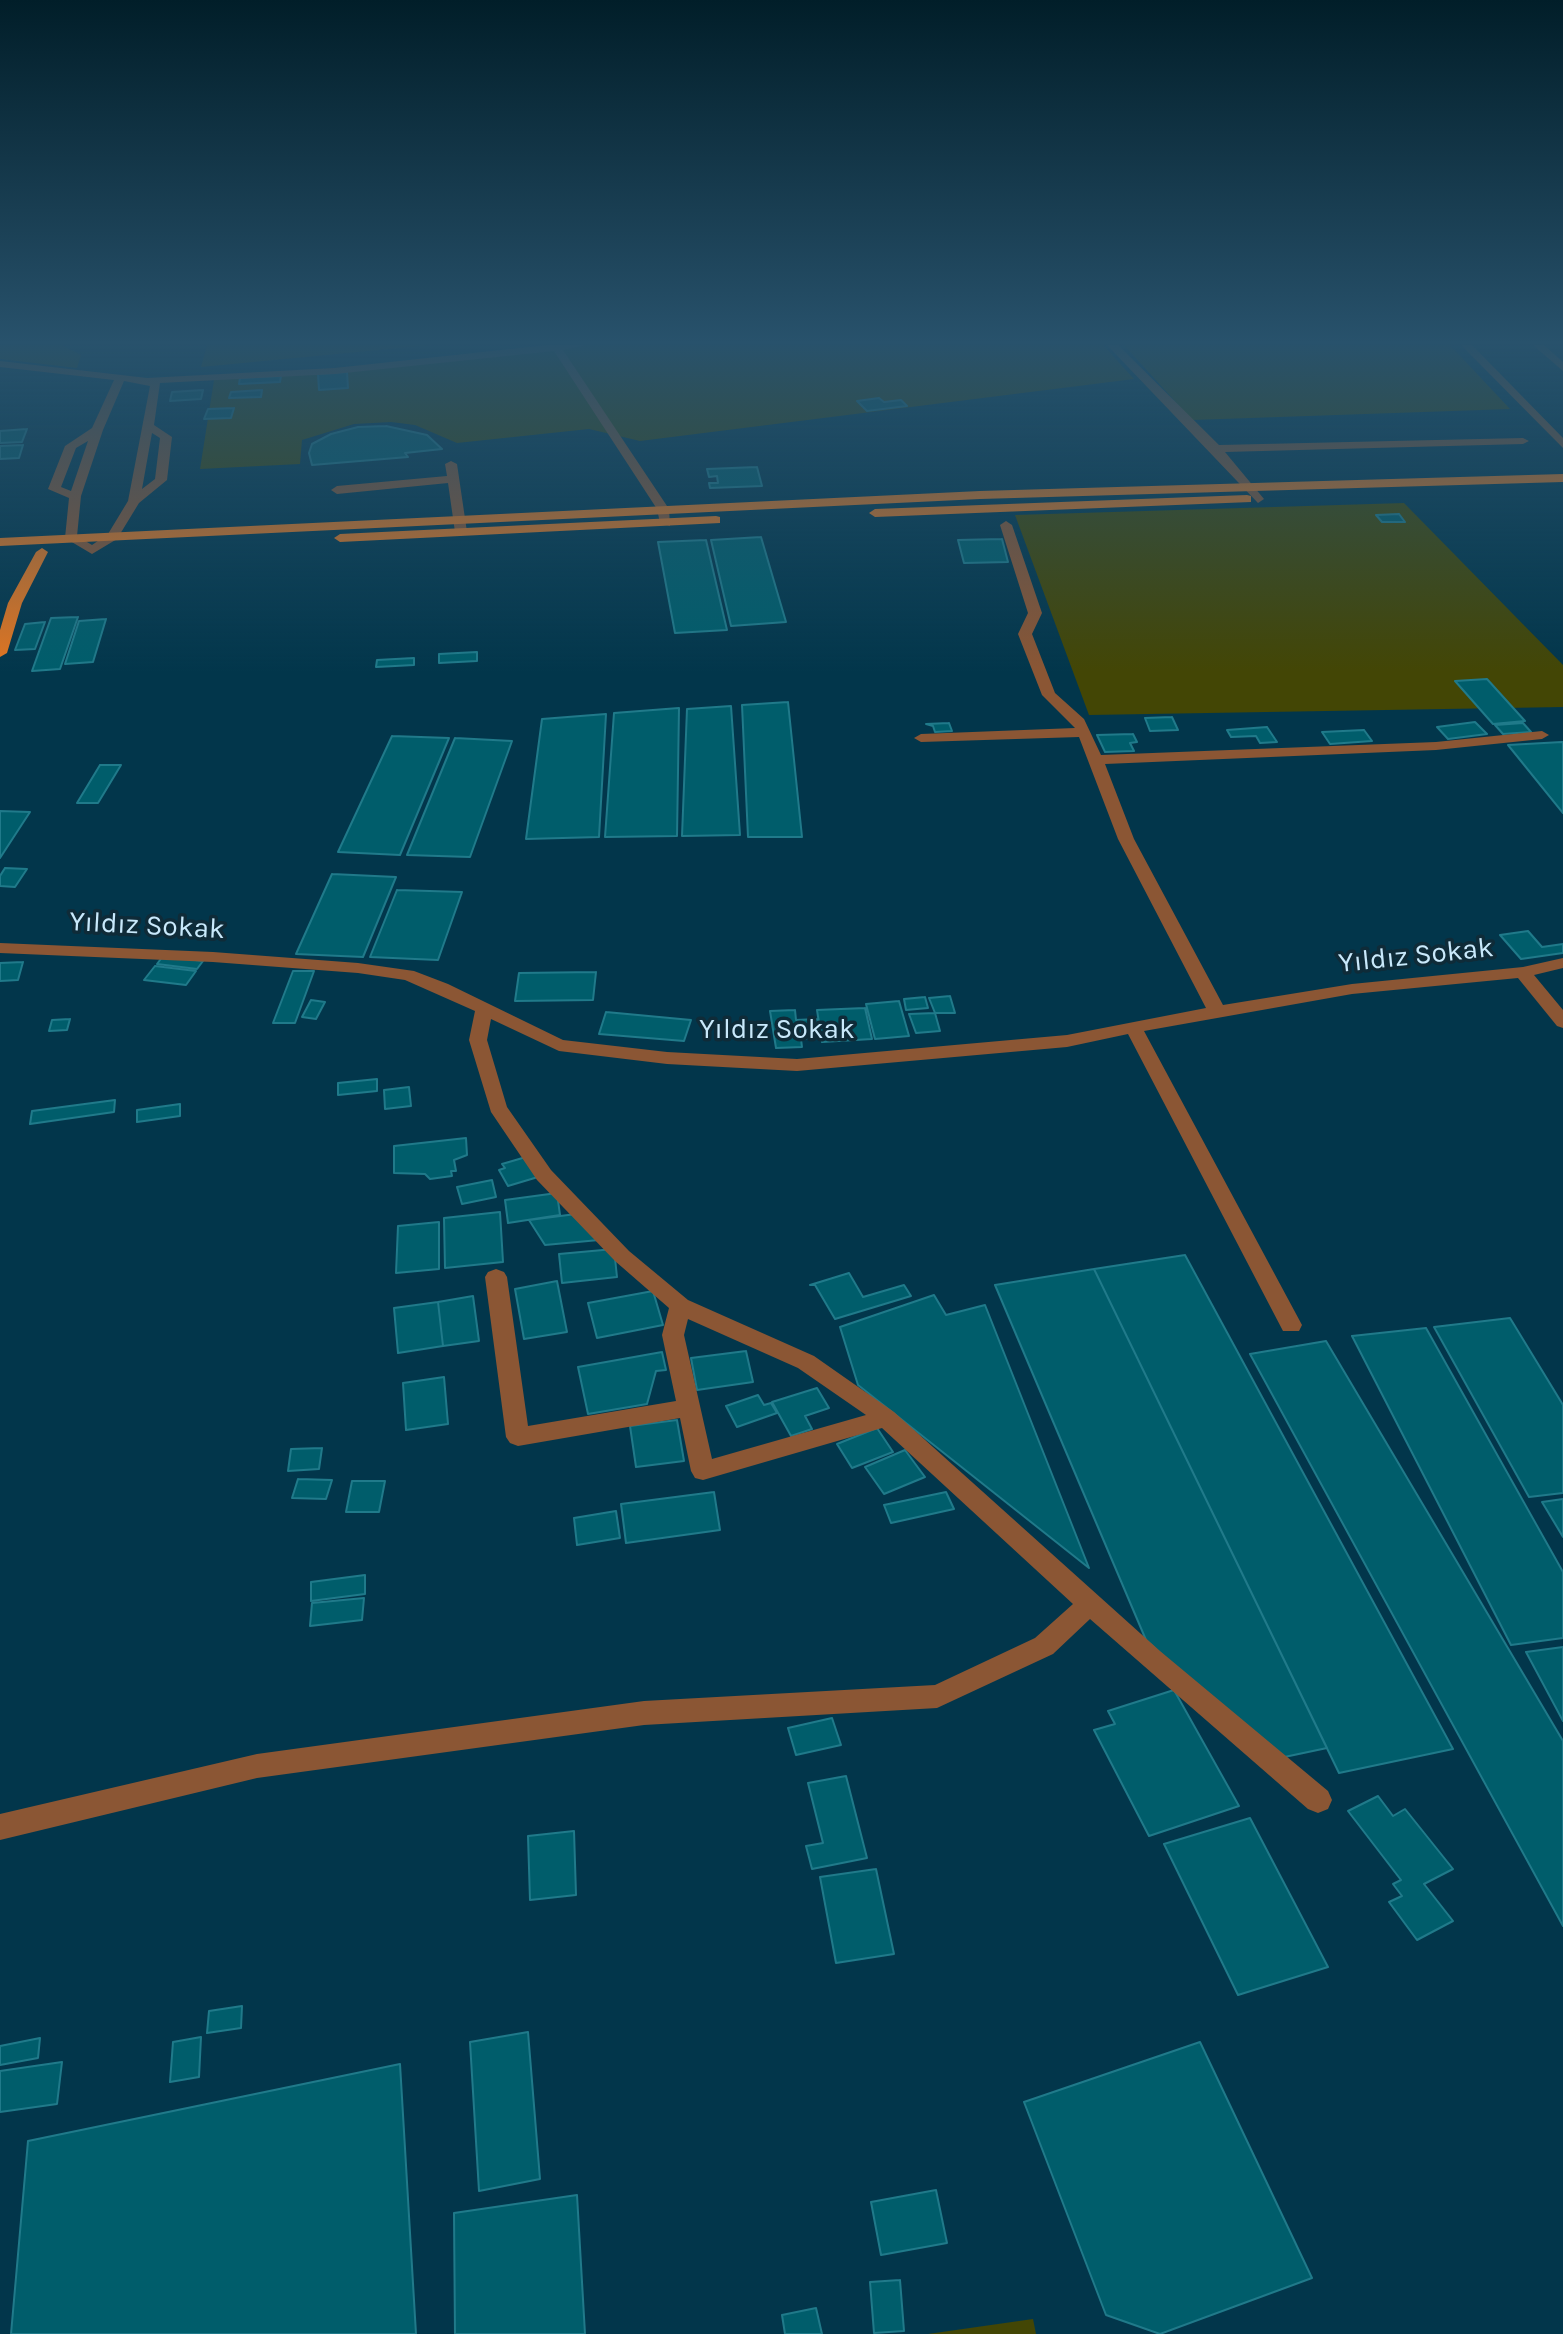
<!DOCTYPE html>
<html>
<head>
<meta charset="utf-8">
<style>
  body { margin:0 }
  canvas { display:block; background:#02364b }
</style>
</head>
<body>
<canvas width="1563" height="2334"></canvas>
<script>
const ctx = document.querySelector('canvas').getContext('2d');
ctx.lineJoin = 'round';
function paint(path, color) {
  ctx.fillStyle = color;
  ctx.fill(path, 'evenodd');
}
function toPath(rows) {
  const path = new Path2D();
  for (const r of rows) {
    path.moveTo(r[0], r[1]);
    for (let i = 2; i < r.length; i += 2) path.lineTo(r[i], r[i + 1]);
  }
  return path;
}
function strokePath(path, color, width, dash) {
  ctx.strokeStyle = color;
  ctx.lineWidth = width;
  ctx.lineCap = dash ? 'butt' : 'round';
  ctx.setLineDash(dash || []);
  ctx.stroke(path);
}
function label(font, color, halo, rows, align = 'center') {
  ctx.font = font + ' Karla,sans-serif';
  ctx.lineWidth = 7;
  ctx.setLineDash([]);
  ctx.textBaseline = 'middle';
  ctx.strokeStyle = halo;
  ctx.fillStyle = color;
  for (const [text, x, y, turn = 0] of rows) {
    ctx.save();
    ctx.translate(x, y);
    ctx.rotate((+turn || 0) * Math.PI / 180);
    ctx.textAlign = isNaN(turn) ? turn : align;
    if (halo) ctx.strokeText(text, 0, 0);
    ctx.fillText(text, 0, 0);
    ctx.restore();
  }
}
paint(toPath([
  [0,345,62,345,81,355,77,368,0,359],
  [207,345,431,345,201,367],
  [568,345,1103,345,1134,379,640,441,589,429,457,443,415,425,391,422,354,424,302,440,300,464,200,469,214,380],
  [1124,345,1450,345,1510,409,1192,420],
  [1404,503,1563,665,1563,707,1089,715,1015,515],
  [1033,2319,1036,2334,928,2334]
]), '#434605');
const building = toPath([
  [347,372,348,388,319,390,318,374,347,372],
  [281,376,280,382,239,384,240,378,281,376],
  [203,390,201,399,170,401,172,392,203,390],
  [262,390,261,397,229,398,231,392,262,390],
  [879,398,884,402,901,400,907,406,867,411,857,401,879,398],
  [234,408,231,418,204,419,208,409,234,408],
  [386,426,427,435,442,449,405,453,408,457,312,465,309,453,312,444,331,434,358,427,386,426],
  [27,429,22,442,0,443,0,431,27,429],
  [23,445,19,458,0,459,0,446,23,445],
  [757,467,762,486,710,488,709,483,718,483,717,476,709,477,707,469,757,467],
  [1399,514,1405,522,1382,522,1376,515,1399,514],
  [761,537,786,622,731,626,711,540,761,537],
  [1002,539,1008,562,964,563,958,540,1002,539],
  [706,540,727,630,675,633,658,542,706,540],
  [78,617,60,669,32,671,51,618,78,617],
  [106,619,93,662,65,664,79,621,106,619],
  [45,622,35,649,15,650,25,624,45,622],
  [477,652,477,661,439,663,439,654,477,652],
  [414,658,414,665,376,667,377,660,414,658],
  [1487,679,1525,721,1493,724,1455,681,1487,679],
  [788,702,802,837,748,837,742,705,788,702],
  [731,706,740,835,682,836,687,709,731,706],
  [679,708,677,836,605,837,614,713,679,708],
  [606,714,599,837,526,839,542,719,606,714],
  [1172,717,1178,730,1150,731,1145,718,1172,717],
  [1475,722,1487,734,1448,739,1437,727,1475,722],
  [949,723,952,731,935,732,933,726,926,724,949,723],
  [1523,723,1531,732,1503,734,1495,725,1523,723],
  [1267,727,1277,742,1260,743,1256,736,1231,737,1227,730,1267,727],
  [1364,730,1372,741,1330,744,1322,732,1364,730],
  [1133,734,1137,742,1130,743,1134,751,1105,752,1097,735,1133,734],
  [392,736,449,738,400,855,338,852,392,736],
  [455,738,512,741,470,857,407,855,455,738],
  [1562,742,1563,742,1563,813,1508,745,1562,742],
  [100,765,121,765,98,803,77,803,100,765],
  [0,811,30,812,0,858,0,811],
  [5,868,27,869,15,887,0,886,0,876,5,868],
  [332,874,396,877,363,957,296,954,332,874],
  [397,890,462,892,438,960,370,957,397,890],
  [1528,931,1542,947,1563,944,1563,953,1521,959,1500,935,1528,931],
  [163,956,203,961,197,969,157,964,163,956],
  [23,962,18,980,0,981,0,963,23,962],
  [155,966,196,971,186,985,144,980,155,966],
  [293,971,314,971,295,1023,273,1023,293,971],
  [596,972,593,1000,515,1001,519,973,596,972],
  [950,996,955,1013,935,1013,929,998,950,996],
  [925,997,928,1008,906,1010,904,999,925,997],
  [311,1000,325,1002,316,1019,302,1017,311,1000],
  [899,1001,909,1036,875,1039,866,1004,899,1001],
  [865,1008,872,1039,822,1042,817,1010,865,1008],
  [795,1010,796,1020,818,1019,822,1037,801,1039,802,1047,776,1048,770,1011,795,1010],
  [606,1012,691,1020,684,1041,599,1034,606,1012],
  [935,1013,940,1031,916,1033,909,1014,935,1013],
  [70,1019,67,1030,49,1031,52,1020,70,1019],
  [377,1079,377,1091,338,1095,338,1083,377,1079],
  [409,1087,411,1106,385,1109,384,1090,409,1087],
  [115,1100,114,1112,30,1124,32,1111,115,1100],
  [180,1104,180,1116,137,1122,137,1110,180,1104],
  [466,1138,467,1155,454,1160,456,1171,451,1171,452,1176,430,1179,425,1174,394,1173,394,1146,466,1138],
  [526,1157,538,1177,508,1186,499,1170,505,1168,502,1164,526,1157],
  [492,1180,496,1197,462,1204,457,1187,492,1180],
  [557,1193,560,1215,508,1223,505,1200,557,1193],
  [500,1212,503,1262,445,1268,444,1218,500,1212],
  [576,1214,599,1240,545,1245,529,1220,576,1214],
  [439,1222,439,1269,396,1273,398,1226,439,1222],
  [614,1249,617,1277,562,1283,559,1254,614,1249],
  [1185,1255,1453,1749,1339,1773,1094,1269,1185,1255],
  [1094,1269,1327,1748,1275,1759,1146,1640,995,1285,1094,1269],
  [849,1273,863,1297,904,1285,911,1296,835,1319,815,1285,810,1285,849,1273],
  [557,1281,567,1332,524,1339,515,1289,557,1281],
  [653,1291,663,1325,597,1338,588,1303,653,1291],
  [934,1295,946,1315,985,1305,1089,1568,858,1385,840,1327,934,1295],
  [473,1296,479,1341,443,1346,438,1302,473,1296],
  [438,1302,443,1346,398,1353,394,1308,438,1302],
  [1510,1318,1563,1405,1563,1493,1529,1497,1434,1327,1510,1318],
  [1426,1328,1563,1572,1563,1638,1511,1645,1352,1336,1426,1328],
  [1326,1341,1563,1741,1563,1926,1250,1354,1326,1341],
  [746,1351,753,1382,697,1390,691,1358,746,1351],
  [662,1352,666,1370,656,1371,647,1404,588,1414,578,1367,662,1352],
  [444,1377,448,1424,406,1430,403,1383,444,1377],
  [817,1388,829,1408,805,1416,812,1429,791,1436,772,1402,817,1388],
  [758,1395,764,1405,771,1403,777,1413,737,1427,726,1406,758,1395],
  [677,1420,684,1461,636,1467,630,1426,677,1420],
  [877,1428,893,1452,852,1468,837,1444,877,1428],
  [322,1448,319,1469,288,1471,291,1449,322,1448],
  [905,1450,925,1477,884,1494,865,1467,905,1450],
  [298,1479,332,1480,326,1499,292,1498,298,1479],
  [352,1481,385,1481,379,1512,346,1512,352,1481],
  [714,1492,720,1530,626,1543,621,1504,714,1492],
  [946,1492,954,1509,891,1523,884,1505,946,1492],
  [1563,1499,1563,1537,1542,1502,1563,1499],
  [616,1511,620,1538,577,1545,574,1518,616,1511],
  [365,1575,365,1594,311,1601,311,1582,365,1575],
  [364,1598,362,1620,310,1626,312,1603,364,1598],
  [1563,1647,1563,1721,1526,1652,1563,1647],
  [1174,1690,1239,1806,1149,1836,1094,1730,1115,1724,1108,1711,1174,1690],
  [832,1718,841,1745,796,1755,788,1728,832,1718],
  [846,1776,867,1858,812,1869,806,1846,823,1843,808,1783,846,1776],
  [1378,1796,1393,1816,1405,1809,1453,1869,1424,1884,1453,1921,1417,1940,1389,1902,1402,1896,1393,1884,1401,1880,1348,1811,1378,1796],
  [1250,1818,1328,1967,1238,1995,1164,1844,1250,1818],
  [574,1831,576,1895,530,1900,528,1836,574,1831],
  [876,1869,894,1954,836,1963,820,1877,876,1869],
  [242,2006,241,2028,207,2033,209,2011,242,2006],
  [528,2032,540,2179,479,2191,470,2042,528,2032],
  [201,2037,199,2077,170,2082,173,2042,201,2037],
  [40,2038,38,2058,0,2065,0,2046,40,2038],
  [1200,2042,1312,2278,1160,2334,1106,2315,1024,2102,1200,2042],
  [62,2062,57,2104,0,2112,0,2071,62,2062],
  [400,2064,416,2334,11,2334,28,2141,400,2064],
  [936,2190,947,2243,881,2255,871,2202,936,2190],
  [577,2195,585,2334,455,2334,454,2213,577,2195],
  [900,2280,904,2331,874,2333,870,2282,900,2280],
  [816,2308,822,2334,785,2334,782,2315,816,2308]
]);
paint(building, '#005d6b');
strokePath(building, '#207a8a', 2);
paint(toPath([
  [547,345,585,345,563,350,669,509,670,526,660,523,657,509,554,351,335,374,160,383,154,425,172,437,167,480,139,503,117,539,92,554,65,538,69,498,48,489,65,446,92,428,114,380,0,367,0,361,147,378,335,368,547,345],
  [124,381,150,386,128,501,108,534,92,545,77,536,81,496,103,430,124,381],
  [152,433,160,438,155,479,142,489,152,433],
  [88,441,71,491,61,487,76,448,88,441],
  [1107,345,1118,345,1219,445,1523,438,1529,441,1523,444,1225,452,1264,499,1258,503,1107,345],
  [1461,345,1472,345,1563,438,1563,448,1461,345],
  [1533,345,1544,345,1563,362,1563,371,1533,345],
  [451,461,457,464,467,532,461,536,455,532,448,483,337,494,331,490,337,486,447,476,445,464,451,461],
  [1006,521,1012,525,1042,613,1032,634,1055,693,1084,719,1101,755,1436,742,1542,731,1549,735,1542,739,1436,750,1105,764,1134,839,1223,1005,1352,984,1523,967,1563,958,1563,968,1534,975,1563,1010,1563,1028,1557,1026,1518,978,1352,994,1144,1031,1302,1325,1299,1331,1283,1331,1128,1034,1067,1047,797,1071,667,1064,559,1051,491,1019,487,1040,507,1107,551,1170,629,1251,688,1300,814,1356,894,1412,1160,1651,1328,1791,1332,1800,1328,1809,1318,1813,1308,1809,1090,1619,1053,1654,937,1708,644,1725,257,1778,0,1840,0,1814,257,1754,644,1701,935,1685,1035,1638,1073,1604,882,1428,703,1480,695,1478,691,1471,680,1418,518,1446,510,1443,506,1437,485,1277,488,1272,496,1269,504,1272,507,1277,528,1426,676,1401,662,1335,669,1308,615,1261,537,1180,491,1112,469,1040,475,1011,405,980,358,973,213,962,0,953,0,943,213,952,358,963,414,971,448,984,563,1040,667,1052,797,1059,1067,1035,1206,1008,1118,839,1079,737,921,742,914,738,921,734,1075,728,1042,695,1018,634,1028,613,1000,525,1006,521],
  [688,1319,798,1368,866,1415,712,1459,684,1335,688,1319]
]), '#8b5634');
paint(toPath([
  [1563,474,1563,482,980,499,0,546,0,538,980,491,1563,474],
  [1247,495,1251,496,1251,502,875,517,869,513,875,509,1247,495],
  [716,516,720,517,720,523,340,542,334,538,340,534,716,516],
  [42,548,48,552,22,603,7,653,0,657,0,630,8,603,36,552,42,548]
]), '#e27621');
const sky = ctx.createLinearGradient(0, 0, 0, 672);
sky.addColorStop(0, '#011e29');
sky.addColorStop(0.51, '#28526c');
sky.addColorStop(1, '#28526c00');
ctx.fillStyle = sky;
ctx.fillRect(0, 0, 1563, 672);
label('28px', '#c9e9fb', '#0f2b38', [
  ["Yıldız Sokak",147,926,3],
  ["Yıldız Sokak",1416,956,-6],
  ["Yıldız Sokak",777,1030]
]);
</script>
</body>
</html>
